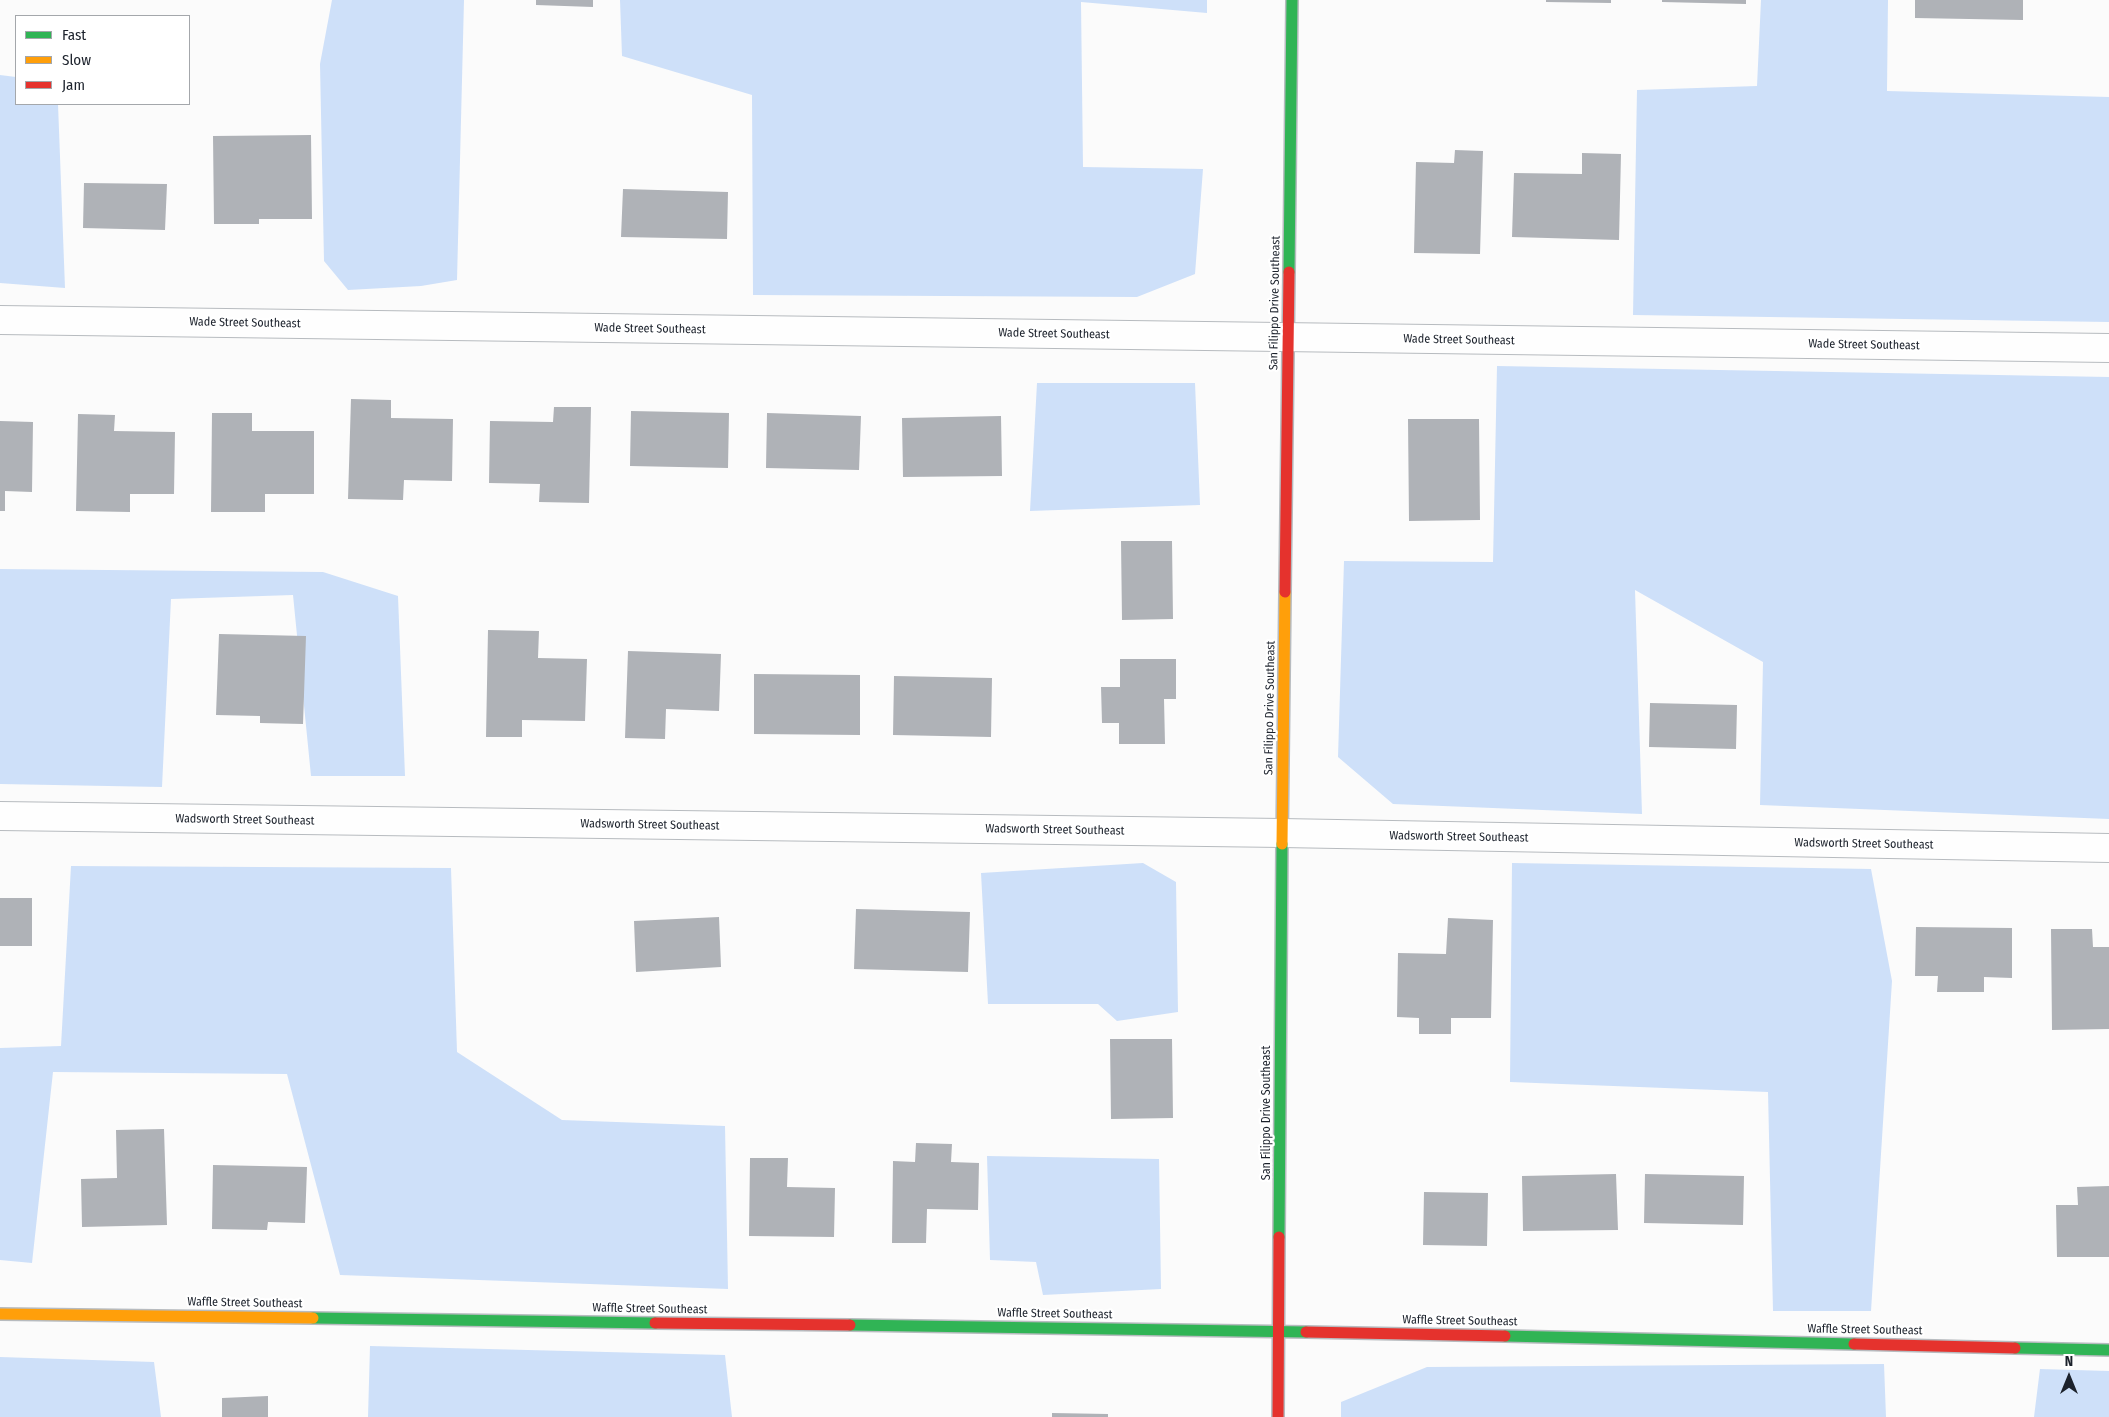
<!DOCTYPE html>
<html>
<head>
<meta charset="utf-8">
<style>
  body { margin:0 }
  #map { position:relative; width:2109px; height:1417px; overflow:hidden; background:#fbfbfb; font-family:"Fira Sans Condensed",sans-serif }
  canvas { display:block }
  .legend { position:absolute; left:15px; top:15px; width:175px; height:90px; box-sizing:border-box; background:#fff; border:1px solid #a4a7ab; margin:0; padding:6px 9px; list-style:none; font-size:15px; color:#1c222c }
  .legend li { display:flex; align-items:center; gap:10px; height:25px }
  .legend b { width:25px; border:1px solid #a4a7ab }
  .north { position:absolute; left:2044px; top:1352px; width:50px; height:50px; -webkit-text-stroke:4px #fff; paint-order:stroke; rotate:0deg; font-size:14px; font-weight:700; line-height:20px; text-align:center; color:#1c222c }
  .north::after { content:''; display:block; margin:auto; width:18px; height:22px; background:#1c222c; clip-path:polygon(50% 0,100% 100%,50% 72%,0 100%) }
</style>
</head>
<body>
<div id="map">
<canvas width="2109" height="1417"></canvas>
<ul class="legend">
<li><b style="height:6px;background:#30b455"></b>Fast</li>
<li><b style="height:6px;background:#ff9f0a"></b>Slow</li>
<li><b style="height:6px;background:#e5322d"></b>Jam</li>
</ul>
<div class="north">N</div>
</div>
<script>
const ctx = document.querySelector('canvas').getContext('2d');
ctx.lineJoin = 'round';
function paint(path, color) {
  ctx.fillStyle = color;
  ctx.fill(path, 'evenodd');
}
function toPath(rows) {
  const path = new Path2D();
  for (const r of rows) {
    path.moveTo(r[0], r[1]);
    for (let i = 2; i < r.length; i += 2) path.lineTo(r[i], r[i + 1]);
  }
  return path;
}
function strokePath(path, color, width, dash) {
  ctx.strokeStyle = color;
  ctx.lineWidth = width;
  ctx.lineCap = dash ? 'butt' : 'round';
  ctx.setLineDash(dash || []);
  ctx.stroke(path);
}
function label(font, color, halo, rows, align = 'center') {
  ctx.font = font + ' "Fira Sans Condensed",sans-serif';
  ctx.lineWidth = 4.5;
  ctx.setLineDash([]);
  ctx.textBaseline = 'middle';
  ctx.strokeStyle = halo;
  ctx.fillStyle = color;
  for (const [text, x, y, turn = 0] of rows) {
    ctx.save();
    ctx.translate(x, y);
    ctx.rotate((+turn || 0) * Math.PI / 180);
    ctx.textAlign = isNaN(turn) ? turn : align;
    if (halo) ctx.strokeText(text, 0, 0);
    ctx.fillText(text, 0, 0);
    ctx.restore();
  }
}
paint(toPath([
  [332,0,464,0,457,280,421,286,348,290,324,261,320,64],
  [620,0,1207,0,1207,13,1081,2,1083,167,1203,169,1195,274,1137,297,753,295,752,95,622,56],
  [1761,0,1888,0,1887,91,2109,97,2109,322,1633,315,1637,90,1757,86],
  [0,75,16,77,16,104,58,104,65,288,0,283],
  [1497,366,2109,377,2109,819,1760,805,1763,662,1635,590,1642,814,1393,804,1338,757,1344,561,1493,562],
  [1037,383,1195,383,1200,505,1030,511],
  [0,569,323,572,398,596,405,776,311,776,293,595,171,599,162,787,0,784],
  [1143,863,1176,882,1178,1012,1117,1021,1098,1004,988,1004,981,873],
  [1512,863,1871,869,1892,981,1871,1311,1773,1311,1768,1092,1510,1082],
  [71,866,451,868,457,1052,562,1120,725,1126,728,1289,340,1275,287,1074,53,1072,32,1263,0,1260,0,1048,61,1046],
  [987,1156,1159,1159,1161,1289,1043,1295,1036,1262,990,1260],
  [370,1346,725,1355,732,1417,368,1417],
  [0,1357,154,1362,161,1417,0,1417],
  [1884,1364,1886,1417,1341,1417,1341,1402,1427,1367],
  [2040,1369,2109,1371,2109,1417,2034,1417]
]), '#cee0f9');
paint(toPath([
  [536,0,593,0,593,7,536,5],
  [1546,0,1611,0,1611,3,1546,2],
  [1662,0,1746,0,1746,4,1662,2],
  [1915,0,2023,0,2023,20,1915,18],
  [311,135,312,219,259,219,259,224,214,224,213,136],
  [1455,150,1483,151,1480,254,1414,253,1416,162,1454,163],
  [1582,153,1621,154,1619,240,1512,237,1514,173,1582,174],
  [84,183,167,184,165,230,83,228],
  [623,189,728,192,727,239,621,237],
  [351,399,391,400,391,418,453,419,452,481,404,480,403,500,348,499],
  [554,407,591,407,589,503,539,502,540,484,489,483,490,421,553,422],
  [631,411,729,413,728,468,630,466],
  [212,413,252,413,252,431,314,431,314,494,265,494,265,512,211,512],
  [767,413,861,416,859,470,766,468],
  [78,414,115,415,114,431,175,432,174,494,130,494,130,512,76,511],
  [1001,416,1002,476,903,477,902,418],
  [1408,419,1479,419,1480,520,1409,521],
  [0,421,33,422,32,492,5,491,5,511,0,511],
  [1121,541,1172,541,1173,619,1122,620],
  [488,630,539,631,538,658,587,659,585,721,522,720,522,737,486,737],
  [219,634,306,636,303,724,260,723,260,716,216,715],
  [628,651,721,654,719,711,666,709,665,739,625,738],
  [1120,659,1176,659,1176,699,1164,699,1165,744,1119,744,1119,723,1102,723,1101,687,1120,687],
  [754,674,860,675,860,735,754,734],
  [894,676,992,678,991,737,893,735],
  [1650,703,1737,705,1736,749,1649,747],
  [0,898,32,898,32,946,0,946],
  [856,909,970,912,968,972,854,969],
  [719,917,721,967,636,972,634,921],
  [1448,918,1493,920,1491,1018,1451,1018,1451,1034,1419,1034,1419,1018,1397,1017,1398,953,1446,954],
  [1916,927,2012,928,2012,978,1984,977,1984,992,1937,992,1938,976,1915,976],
  [2051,929,2092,929,2093,947,2109,947,2109,1029,2052,1030],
  [1110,1039,1172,1039,1173,1118,1111,1119],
  [164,1129,167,1225,82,1227,81,1179,117,1178,116,1130],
  [916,1143,952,1144,951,1162,979,1163,978,1210,927,1209,926,1243,892,1243,893,1161,915,1162],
  [750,1158,788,1158,787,1187,835,1188,834,1237,749,1236],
  [213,1165,307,1167,305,1223,268,1222,267,1230,212,1229],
  [1616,1174,1618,1230,1523,1231,1522,1176],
  [1645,1174,1744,1176,1743,1225,1644,1223],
  [2109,1186,2109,1257,2057,1257,2056,1205,2078,1205,2077,1187],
  [1424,1192,1488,1193,1487,1246,1423,1245],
  [268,1396,268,1417,222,1417,222,1398],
  [1052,1413,1108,1414,1108,1417,1052,1417]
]), '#afb2b7');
const street = toPath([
  [0,320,2109,348],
  [0,816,1282,833,2109,848]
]);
const fast = toPath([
  [1289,272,1292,0],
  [1279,1237,1282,844],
  [313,1318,655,1323],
  [850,1325,1306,1332],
  [1505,1336,1854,1344],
  [2015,1348,2109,1350]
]);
const slow = toPath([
  [1282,844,1285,592],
  [0,1314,313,1318]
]);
const jam = toPath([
  [1285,592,1289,272],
  [655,1323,850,1325],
  [1306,1332,1505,1336],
  [1854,1344,2015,1348],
  [1278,1417,1279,1237]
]);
strokePath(street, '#b7bbbf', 30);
strokePath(fast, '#b7bbbf', 14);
strokePath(slow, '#b7bbbf', 14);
strokePath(jam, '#b7bbbf', 14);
strokePath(street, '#fefefe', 28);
strokePath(fast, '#30b455', 11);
strokePath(slow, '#ff9f0a', 11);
strokePath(jam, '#e5322d', 11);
label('12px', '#1c222c', '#fff', [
  ["San Filippo Drive Southeast",1275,303,-89],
  ["Wade Street Southeast",245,323,1],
  ["Wade Street Southeast",650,329,1],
  ["Wade Street Southeast",1054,334,1],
  ["Wade Street Southeast",1459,340,1],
  ["Wade Street Southeast",1864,345,1],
  ["San Filippo Drive Southeast",1270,708,-89],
  ["Wadsworth Street Southeast",245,820,1],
  ["Wadsworth Street Southeast",650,825,1],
  ["Wadsworth Street Southeast",1055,830,1],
  ["Wadsworth Street Southeast",1459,837,1],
  ["Wadsworth Street Southeast",1864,844,1],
  ["San Filippo Drive Southeast",1267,1113,-90],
  ["Waffle Street Southeast",245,1303,1],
  ["Waffle Street Southeast",650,1309,1],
  ["Waffle Street Southeast",1055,1314,1],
  ["Waffle Street Southeast",1460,1321,1],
  ["Waffle Street Southeast",1865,1330,1]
]);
</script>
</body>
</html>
